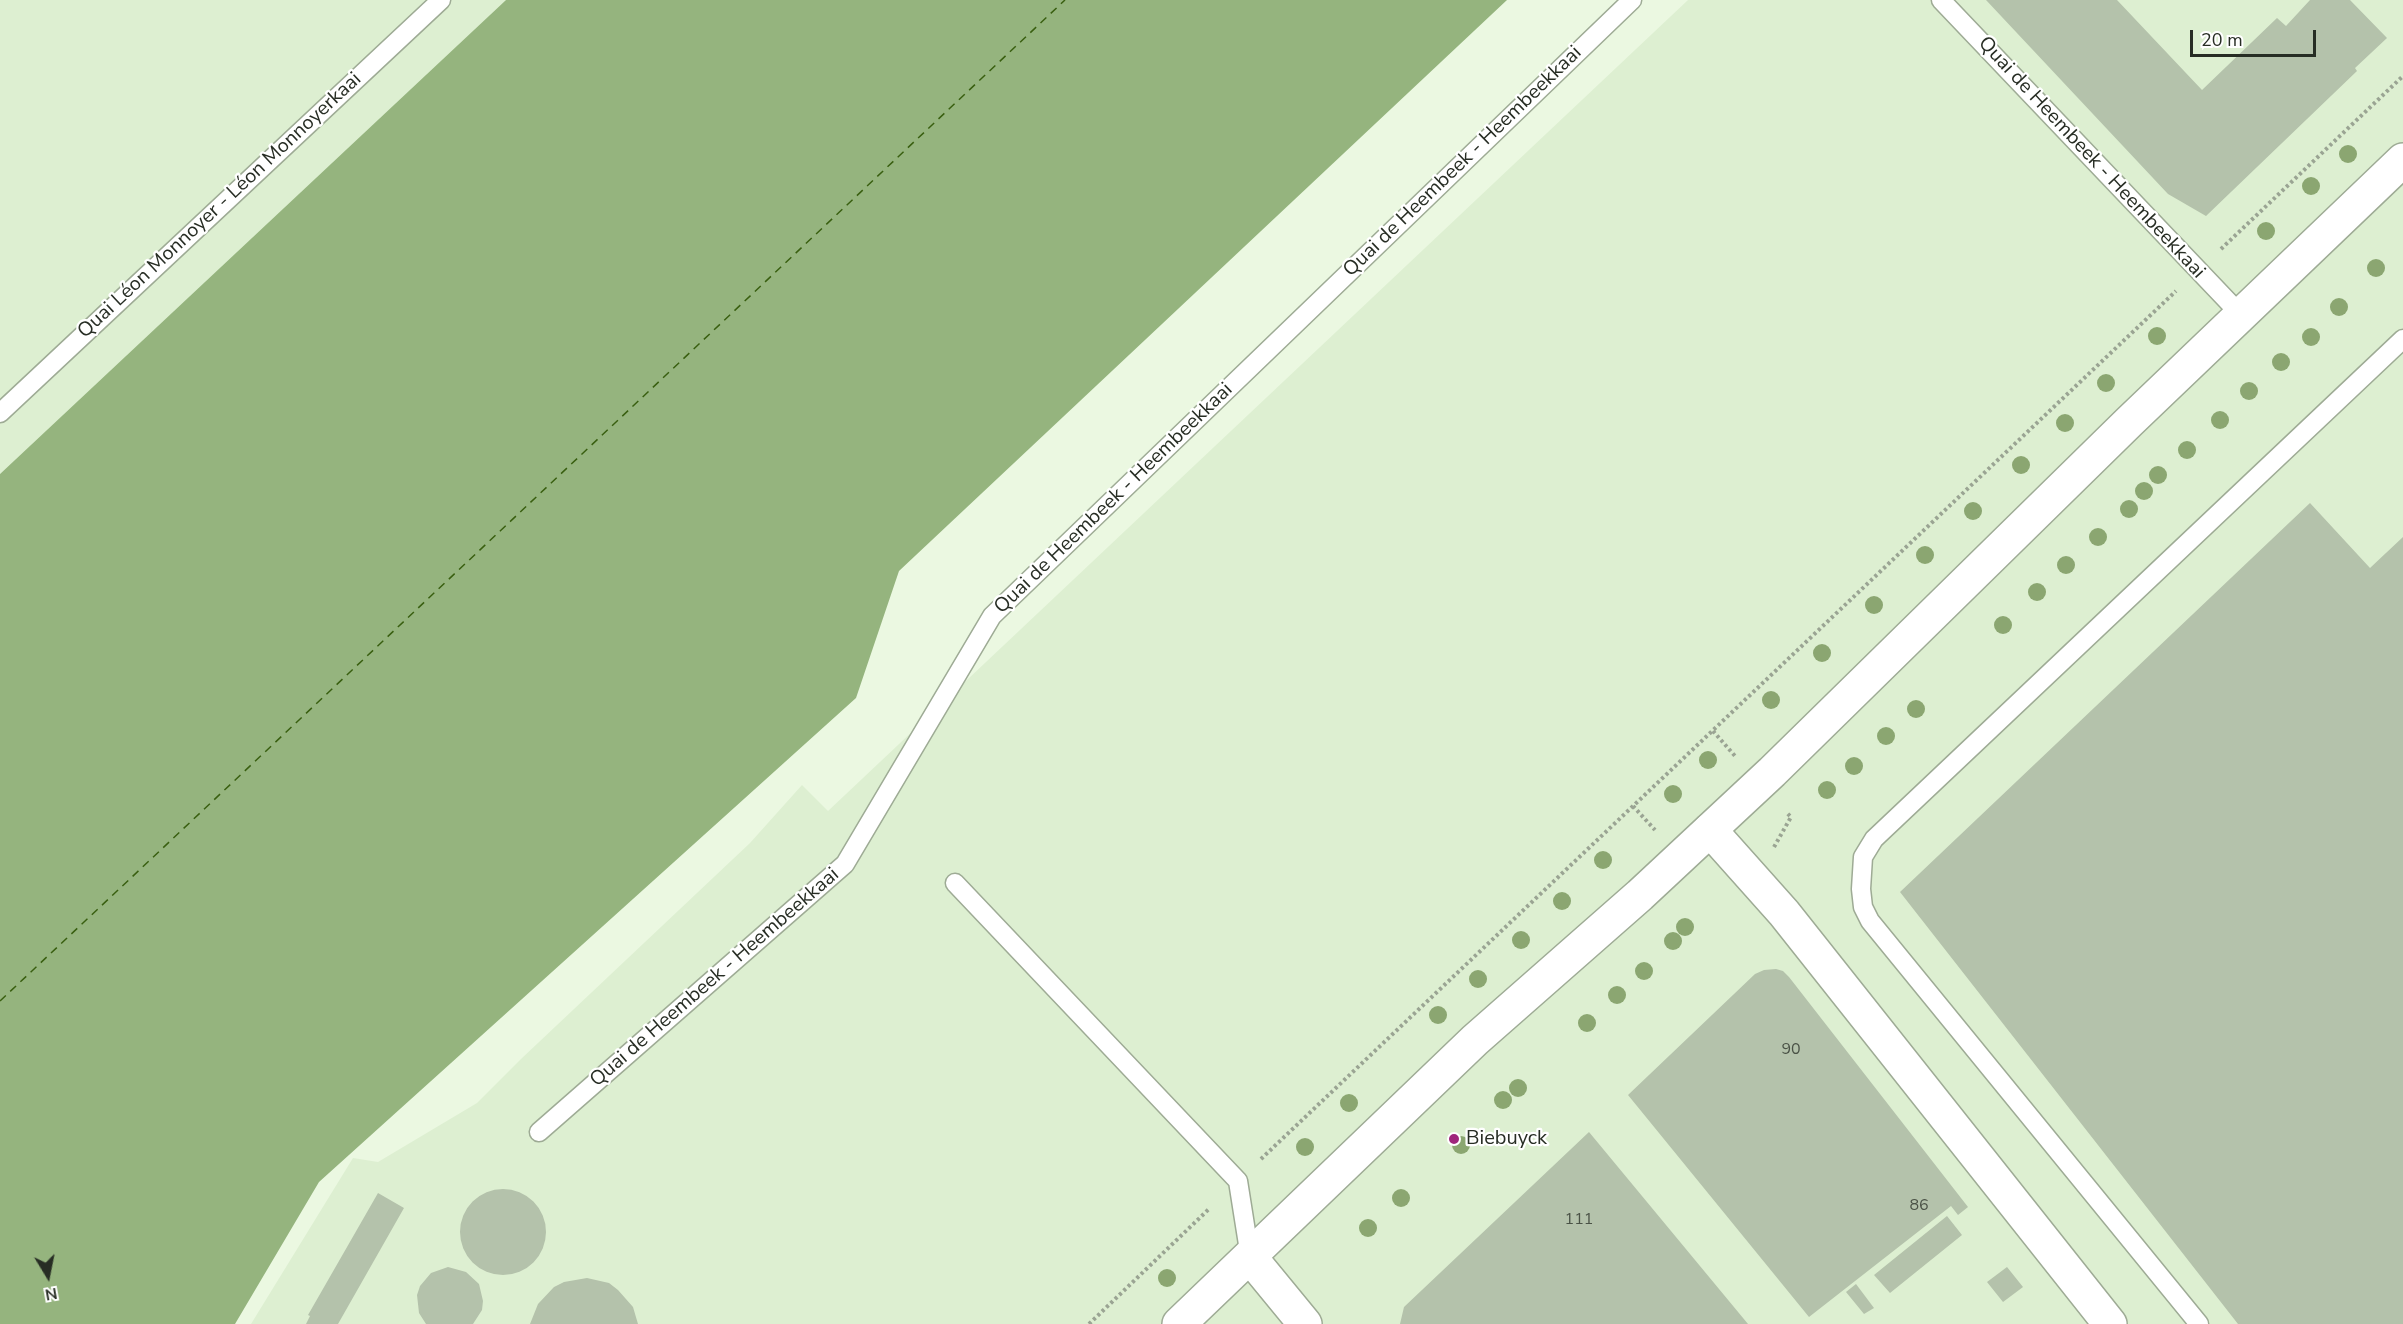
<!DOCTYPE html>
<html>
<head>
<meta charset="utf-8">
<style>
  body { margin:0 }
  #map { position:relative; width:2403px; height:1324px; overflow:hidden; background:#ebf8e1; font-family:"Nunito Sans",sans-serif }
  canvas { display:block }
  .north { position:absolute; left:18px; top:1246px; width:60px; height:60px; -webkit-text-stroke:4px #fff; paint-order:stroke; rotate:170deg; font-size:16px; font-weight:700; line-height:24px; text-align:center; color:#272d24 }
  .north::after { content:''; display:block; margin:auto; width:21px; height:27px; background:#272d24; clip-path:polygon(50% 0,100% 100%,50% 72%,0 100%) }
  .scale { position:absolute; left:2190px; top:30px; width:126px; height:27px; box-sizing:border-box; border:3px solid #272d24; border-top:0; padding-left:8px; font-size:18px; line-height:21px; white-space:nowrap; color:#272d24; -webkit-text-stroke:4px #fff; paint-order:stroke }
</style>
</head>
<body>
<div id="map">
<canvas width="2403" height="1324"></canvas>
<div class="north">N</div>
<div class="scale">20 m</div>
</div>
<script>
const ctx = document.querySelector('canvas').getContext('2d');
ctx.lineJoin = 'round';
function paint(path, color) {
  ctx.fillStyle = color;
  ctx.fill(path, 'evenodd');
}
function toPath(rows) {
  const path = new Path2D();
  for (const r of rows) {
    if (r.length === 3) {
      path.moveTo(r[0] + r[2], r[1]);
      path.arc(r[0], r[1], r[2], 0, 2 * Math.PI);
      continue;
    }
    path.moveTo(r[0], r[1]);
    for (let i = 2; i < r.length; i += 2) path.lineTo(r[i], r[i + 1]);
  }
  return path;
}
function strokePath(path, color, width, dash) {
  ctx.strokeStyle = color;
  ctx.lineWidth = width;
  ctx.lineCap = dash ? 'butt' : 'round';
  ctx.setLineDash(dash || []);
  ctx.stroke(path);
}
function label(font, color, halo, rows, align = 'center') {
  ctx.font = font + ' "Nunito Sans",sans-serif';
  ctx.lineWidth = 4.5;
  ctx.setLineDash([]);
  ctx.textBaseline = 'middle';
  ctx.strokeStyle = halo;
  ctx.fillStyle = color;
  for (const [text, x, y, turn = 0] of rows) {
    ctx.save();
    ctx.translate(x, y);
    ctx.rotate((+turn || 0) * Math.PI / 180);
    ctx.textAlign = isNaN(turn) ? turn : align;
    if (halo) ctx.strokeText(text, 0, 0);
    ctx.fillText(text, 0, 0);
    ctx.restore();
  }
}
paint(toPath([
  [0,0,506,0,0,474],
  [1688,0,2403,0,2403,1324,251,1324,353,1158,378,1162,477,1103,521,1059,750,843,802,785,828,811]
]), '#ddefd1');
paint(toPath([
  [506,0,1507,0,899,571,856,698,319,1182,235,1324,0,1324,0,474]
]), '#95b47e');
strokePath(toPath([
  [0,1001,1065,0]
]), '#395f10', 1.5, [8, 6]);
paint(toPath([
  [1986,0,2117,0,2202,90,2277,18,2286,26,2310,0,2350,0,2387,38,2355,68,2357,71,2206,216,2168,194],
  [2310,503,2370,568,2403,537,2403,1324,2238,1324,1900,892],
  [1776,969,1783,971,1789,977,1968,1207,1958,1215,1951,1206,1809,1317,1628,1095,1755,974,1764,970],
  [1589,1132,1748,1324,1400,1324,1404,1307],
  [503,1232,43],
  [378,1193,404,1208,338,1324,306,1324,310,1316,308,1315],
  [1947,1216,1962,1235,1890,1293,1874,1275],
  [448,1267,466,1272,479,1284,483,1301,482,1310,473,1324,426,1324,419,1313,417,1295,420,1286,431,1273],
  [2007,1267,2023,1287,2003,1302,1987,1282],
  [587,1278,609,1283,618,1290,633,1307,638,1324,530,1324,538,1304,554,1287,564,1282],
  [1856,1284,1874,1308,1864,1314,1846,1292]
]), '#b4c2ab');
const lane = toPath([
  [1941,0,2241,315],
  [0,413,441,0],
  [955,883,1238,1181,1250,1257],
  [539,1132,845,864,992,616,1632,0],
  [2199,1324,1870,921,1863,907,1861,889,1863,857,1874,839,2403,339]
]);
const street = toPath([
  [1710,830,1784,913,2110,1324]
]);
const secondary = toPath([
  [1250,1257,1305,1324],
  [1179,1324,1475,1040,1640,895,1772,772,2129,422,2403,160]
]);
strokePath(lane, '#9eab95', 21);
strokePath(street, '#9eab95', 36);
strokePath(secondary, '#9eab95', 36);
strokePath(toPath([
  [2221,249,2403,76],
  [1713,731,1735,756],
  [1633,806,1655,830],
  [1774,847,1791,817,1786,812],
  [1261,1159,2176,291],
  [1089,1324,1210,1208]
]), '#9aa493', 4, [3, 3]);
strokePath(lane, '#fff', 18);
strokePath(street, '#fff', 33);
strokePath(secondary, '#fff', 33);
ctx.fillStyle = '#8ba671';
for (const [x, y] of [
  [2348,154],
  [2311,186],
  [2266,231],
  [2376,268],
  [2339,307],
  [2157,336],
  [2311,337],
  [2281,362],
  [2106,383],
  [2249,391],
  [2220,420],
  [2065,423],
  [2187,450],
  [2021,465],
  [2158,475],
  [2144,491],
  [2129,509],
  [1973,511],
  [2098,537],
  [1925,555],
  [2066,565],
  [2037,592],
  [1874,605],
  [2003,625],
  [1822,653],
  [1771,700],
  [1916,709],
  [1886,736],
  [1708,760],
  [1854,766],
  [1827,790],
  [1673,794],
  [1603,860],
  [1562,901],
  [1685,927],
  [1521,940],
  [1673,941],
  [1644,971],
  [1478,979],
  [1617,995],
  [1438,1015],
  [1587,1023],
  [1518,1088],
  [1503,1100],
  [1349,1103],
  [1461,1145],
  [1305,1147],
  [1401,1198],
  [1368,1228],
  [1167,1278]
]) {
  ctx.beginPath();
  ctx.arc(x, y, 9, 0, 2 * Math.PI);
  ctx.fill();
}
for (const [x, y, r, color] of [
  [1454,1139,6,"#9f257c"]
]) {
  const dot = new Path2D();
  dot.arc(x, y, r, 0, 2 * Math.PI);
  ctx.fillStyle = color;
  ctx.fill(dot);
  strokePath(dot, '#fff', 2);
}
label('16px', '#4a5246', null, [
  ["90",1791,1050],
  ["86",1919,1206],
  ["111",1579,1220]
]);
label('20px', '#272d24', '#fff', [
  ["Quai de Heembeek - Heembeekkaai",2091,158,47],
  ["Quai de Heembeek - Heembeekkaai",1463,162,-44],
  ["Quai Léon Monnoyer - Léon Monnoyerkaai",220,206,-43],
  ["Quai de Heembeek - Heembeekkaai",1114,499,-44],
  ["Quai de Heembeek - Heembeekkaai",715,978,-41]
]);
label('20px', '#272d24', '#fff', [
  ["Biebuyck",1466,1139]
], 'left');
</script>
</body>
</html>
